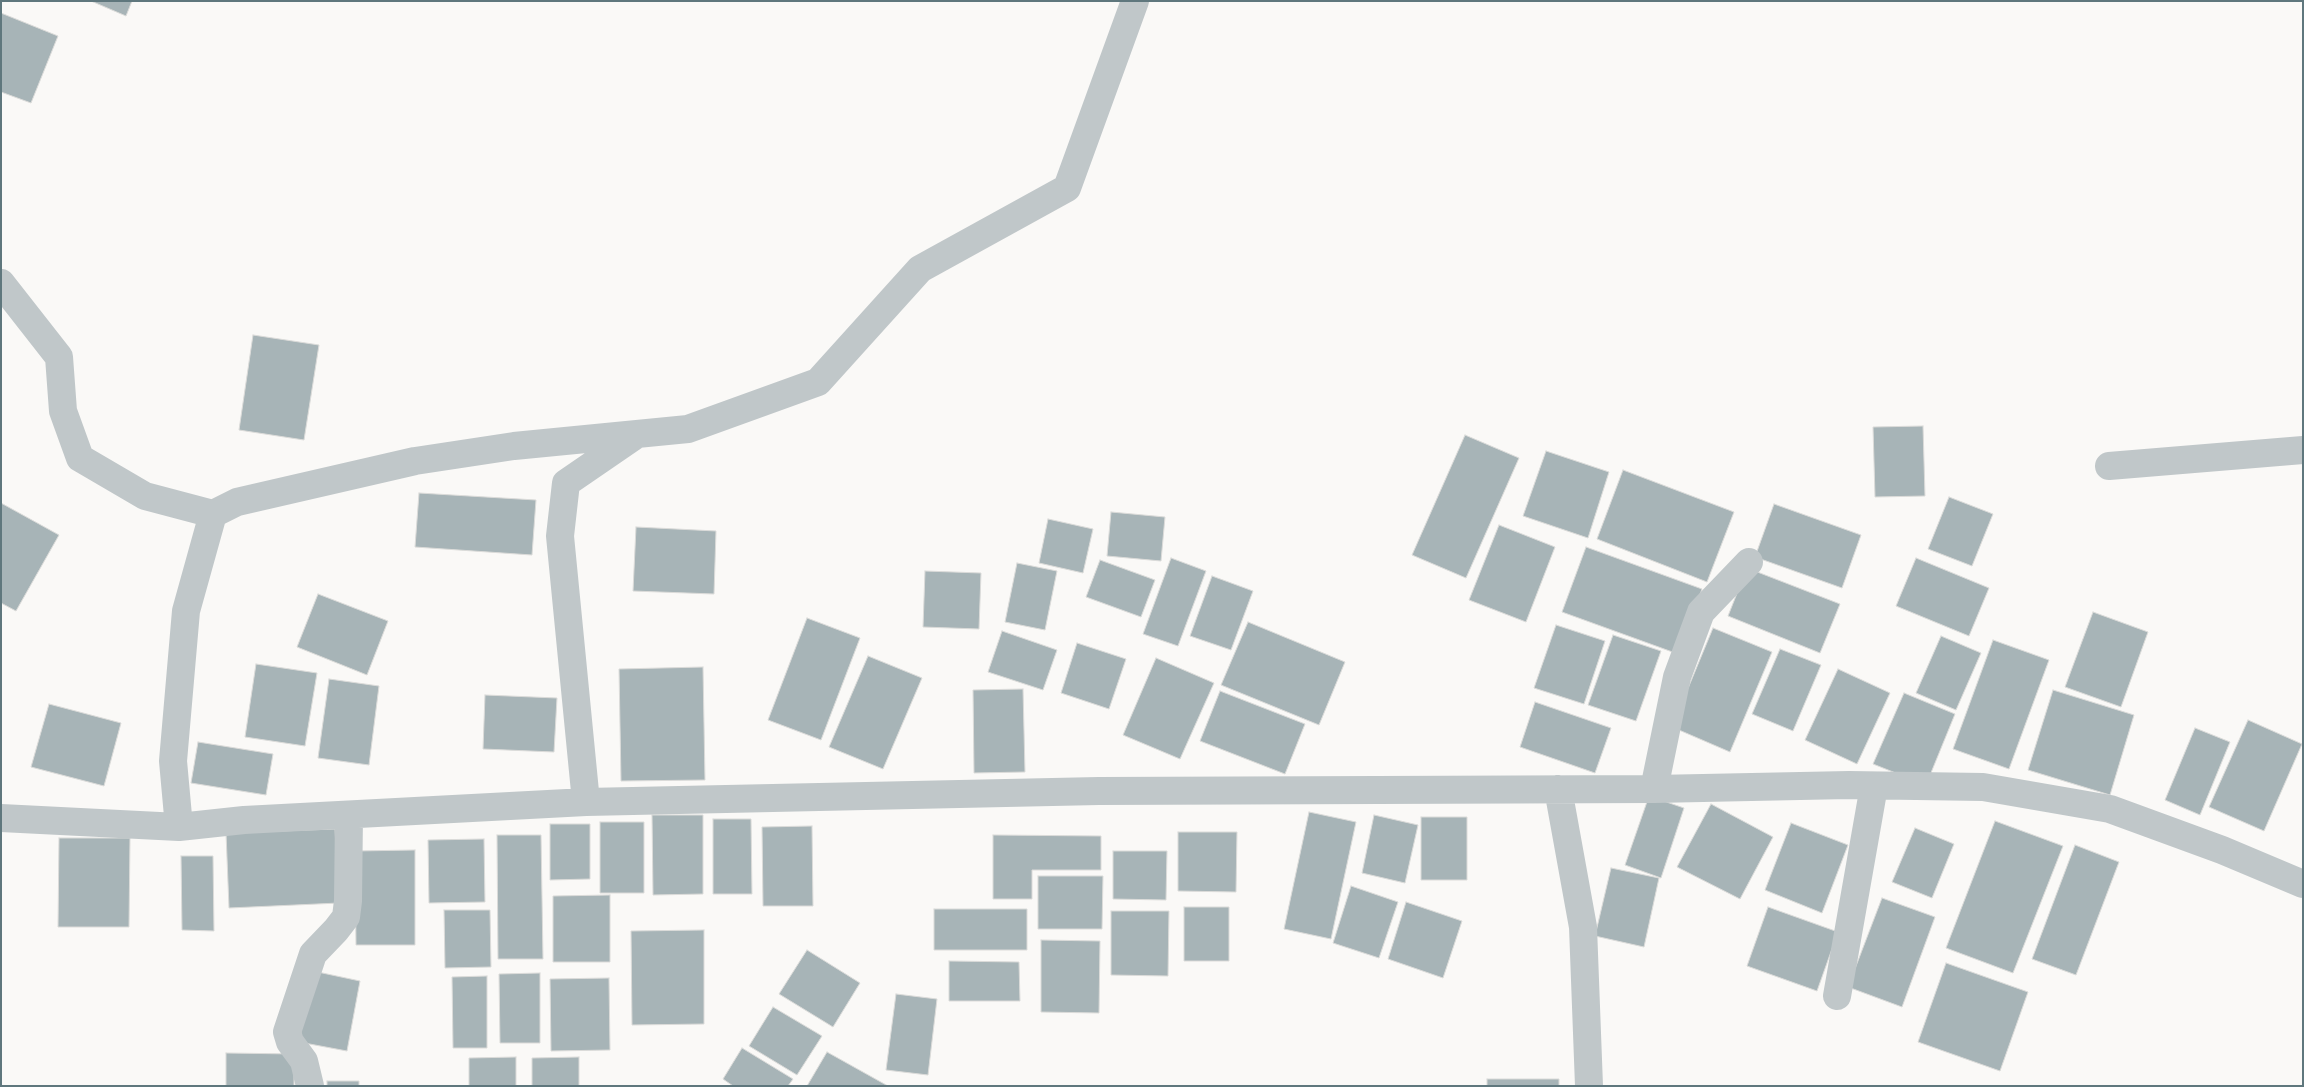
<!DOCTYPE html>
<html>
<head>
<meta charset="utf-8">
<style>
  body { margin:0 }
  #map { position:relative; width:2304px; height:1087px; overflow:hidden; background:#faf9f7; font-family:"DejaVu Sans",sans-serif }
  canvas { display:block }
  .frame { position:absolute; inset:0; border:2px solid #5f777d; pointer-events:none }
</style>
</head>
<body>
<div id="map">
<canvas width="2304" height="1087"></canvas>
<div class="frame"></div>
</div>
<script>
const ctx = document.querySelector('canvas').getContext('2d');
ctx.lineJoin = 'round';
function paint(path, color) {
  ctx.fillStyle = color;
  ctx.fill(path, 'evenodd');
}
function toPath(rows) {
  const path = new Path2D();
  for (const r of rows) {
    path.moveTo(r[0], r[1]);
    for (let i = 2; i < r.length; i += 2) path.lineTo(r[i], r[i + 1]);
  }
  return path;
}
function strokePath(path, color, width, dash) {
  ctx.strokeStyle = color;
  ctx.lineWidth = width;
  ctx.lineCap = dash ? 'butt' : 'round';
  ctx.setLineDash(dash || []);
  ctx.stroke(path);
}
const building = toPath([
  [91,1,132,1,126,16,91,1],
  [1,13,58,36,31,103,1,92,1,13],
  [253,335,319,345,304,440,239,430,253,335],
  [1923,426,1925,496,1875,497,1873,427,1923,426],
  [1465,435,1519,458,1466,578,1412,555,1465,435],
  [1546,451,1609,472,1588,538,1523,516,1546,451],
  [1623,470,1734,512,1707,582,1597,539,1623,470],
  [419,493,536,500,532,555,415,547,419,493],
  [1949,497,1993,514,1972,566,1928,549,1949,497],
  [1,503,59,535,16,611,1,603,1,503],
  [1774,504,1861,535,1842,588,1755,557,1774,504],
  [1111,512,1165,517,1161,561,1107,556,1111,512],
  [1048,519,1093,529,1083,573,1039,563,1048,519],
  [1499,525,1555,547,1526,622,1469,600,1499,525],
  [636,527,716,531,714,594,633,591,636,527],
  [1586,547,1702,589,1678,654,1562,612,1586,547],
  [1171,558,1206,571,1178,646,1143,634,1171,558],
  [1916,558,1989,588,1969,636,1896,606,1916,558],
  [1100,560,1155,580,1141,617,1086,597,1100,560],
  [1017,563,1057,571,1045,630,1005,622,1017,563],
  [1747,568,1840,604,1820,653,1728,616,1747,568],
  [925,571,981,573,979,629,923,627,925,571],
  [1212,576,1253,591,1231,650,1190,636,1212,576],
  [318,594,388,621,367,675,297,647,318,594],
  [2093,612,2148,632,2121,707,2065,687,2093,612],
  [807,618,860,638,821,740,768,720,807,618],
  [1248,622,1345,662,1319,725,1221,685,1248,622],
  [1556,625,1605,641,1584,704,1534,688,1556,625],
  [1713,628,1772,652,1730,752,1672,727,1713,628],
  [1002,631,1057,650,1043,690,988,672,1002,631],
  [1613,635,1661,651,1636,721,1588,705,1613,635],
  [1941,636,1981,653,1956,710,1916,693,1941,636],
  [1993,640,2049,660,2009,769,1953,749,1993,640],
  [1077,643,1126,659,1109,709,1061,693,1077,643],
  [1780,649,1821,665,1793,731,1752,714,1780,649],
  [868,656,922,678,883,769,829,747,868,656],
  [1156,658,1214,683,1180,759,1123,735,1156,658],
  [256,664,317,673,305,746,245,737,256,664],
  [703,667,705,780,621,781,619,669,703,667],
  [1838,669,1890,693,1857,764,1805,740,1838,669],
  [329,679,379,686,369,765,318,758,329,679],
  [1023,689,1025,772,974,773,973,690,1023,689],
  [2053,690,2134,715,2110,795,2028,770,2053,690],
  [1220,691,1305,724,1285,774,1200,741,1220,691],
  [1904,693,1955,714,1926,785,1873,764,1904,693],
  [485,695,557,698,554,752,483,749,485,695],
  [1535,702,1611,728,1595,773,1520,747,1535,702],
  [49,704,121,723,104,786,31,767,49,704],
  [2248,720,2302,744,2264,831,2209,807,2248,720],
  [2195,728,2230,742,2200,815,2165,800,2195,728],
  [198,742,273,754,266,795,191,783,198,742],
  [1649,796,1684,808,1661,878,1625,865,1649,796],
  [1711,804,1773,837,1740,899,1677,867,1711,804],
  [1309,812,1356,822,1331,939,1284,929,1309,812],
  [652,815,703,815,703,894,653,895,652,815],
  [1374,815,1418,825,1405,883,1362,873,1374,815],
  [1421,817,1467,817,1467,880,1421,880,1421,817],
  [713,819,751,819,752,894,713,894,713,819],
  [1995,821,2063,846,2013,973,1946,948,1995,821],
  [600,822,644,822,644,893,600,893,600,822],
  [1791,823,1848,845,1822,913,1765,890,1791,823],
  [550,824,590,824,590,879,550,880,550,824],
  [812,826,813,906,763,906,762,827,812,826],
  [1915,828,1954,844,1932,898,1892,882,1915,828],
  [335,829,339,903,229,908,226,833,335,829],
  [1178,832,1237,832,1236,892,1178,891,1178,832],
  [497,835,541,835,543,959,498,959,497,835],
  [993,835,1101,836,1101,870,1032,870,1032,899,993,899,993,835],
  [59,838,130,838,129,927,58,927,59,838],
  [484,839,485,902,429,903,428,840,484,839],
  [2075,845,2119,862,2076,975,2032,959,2075,845],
  [415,850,415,945,356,945,355,851,415,850],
  [1113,851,1167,851,1166,900,1113,899,1113,851],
  [181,856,213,856,214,931,182,930,181,856],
  [1611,868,1659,878,1644,947,1595,936,1611,868],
  [1038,876,1103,876,1102,929,1038,929,1038,876],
  [1351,886,1398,902,1379,958,1333,943,1351,886],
  [610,895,610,962,553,962,553,896,610,895],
  [1882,898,1935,917,1902,1007,1848,987,1882,898],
  [1406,902,1462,921,1443,978,1388,959,1406,902],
  [1184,907,1229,907,1229,961,1184,961,1184,907],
  [1768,907,1838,932,1817,991,1747,966,1768,907],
  [934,909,1027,909,1027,950,934,950,934,909],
  [444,910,490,910,491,967,445,968,444,910],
  [1111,911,1169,911,1168,976,1111,975,1111,911],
  [704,930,704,1024,632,1025,631,931,704,930],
  [1041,940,1100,941,1099,1013,1041,1012,1041,940],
  [807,950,860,983,833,1027,779,994,807,950],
  [949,961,1019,962,1020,1001,949,1001,949,961],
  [1946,963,2028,992,2000,1071,1918,1042,1946,963],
  [313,971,360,981,347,1051,299,1042,313,971],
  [540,973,540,1043,500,1043,499,974,540,973],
  [487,976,487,1048,453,1048,452,977,487,976],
  [609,978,610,1050,551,1051,550,979,609,978],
  [896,994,937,999,928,1075,886,1070,896,994],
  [773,1007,822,1036,797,1075,749,1046,773,1007],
  [742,1048,793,1079,788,1086,733,1086,723,1079,742,1048],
  [827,1052,888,1086,807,1086,827,1052],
  [226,1053,294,1054,294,1086,226,1086,226,1053],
  [516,1057,516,1086,469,1086,469,1058,516,1057],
  [579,1057,579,1086,532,1086,532,1058,579,1057],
  [1487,1079,1559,1079,1559,1086,1487,1086,1487,1079],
  [327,1081,359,1081,359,1086,327,1086,327,1081]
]);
paint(building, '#a7b4b7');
strokePath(building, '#dbdbd9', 1);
strokePath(toPath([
  [1,283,59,357,63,411,80,458,145,496,213,514],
  [2109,466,2303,450],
  [1558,789,1583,927,1589,1086],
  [1654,789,1677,677,1701,612,1749,562],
  [586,802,560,536,566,483,636,435],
  [1,818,179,827,244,820,586,802,1099,791,1654,789,1849,785,1983,787,2110,809,2222,850,2303,884],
  [179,827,173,761,186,611,213,514,237,502,415,461,514,446,688,429,818,382,920,269,1067,188,1135,1],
  [1837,996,1874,786],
  [310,1086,304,1061,290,1042,287,1032,313,954,336,930,346,917,348,901,349,815]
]), '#c0c7c9', 28);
</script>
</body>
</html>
